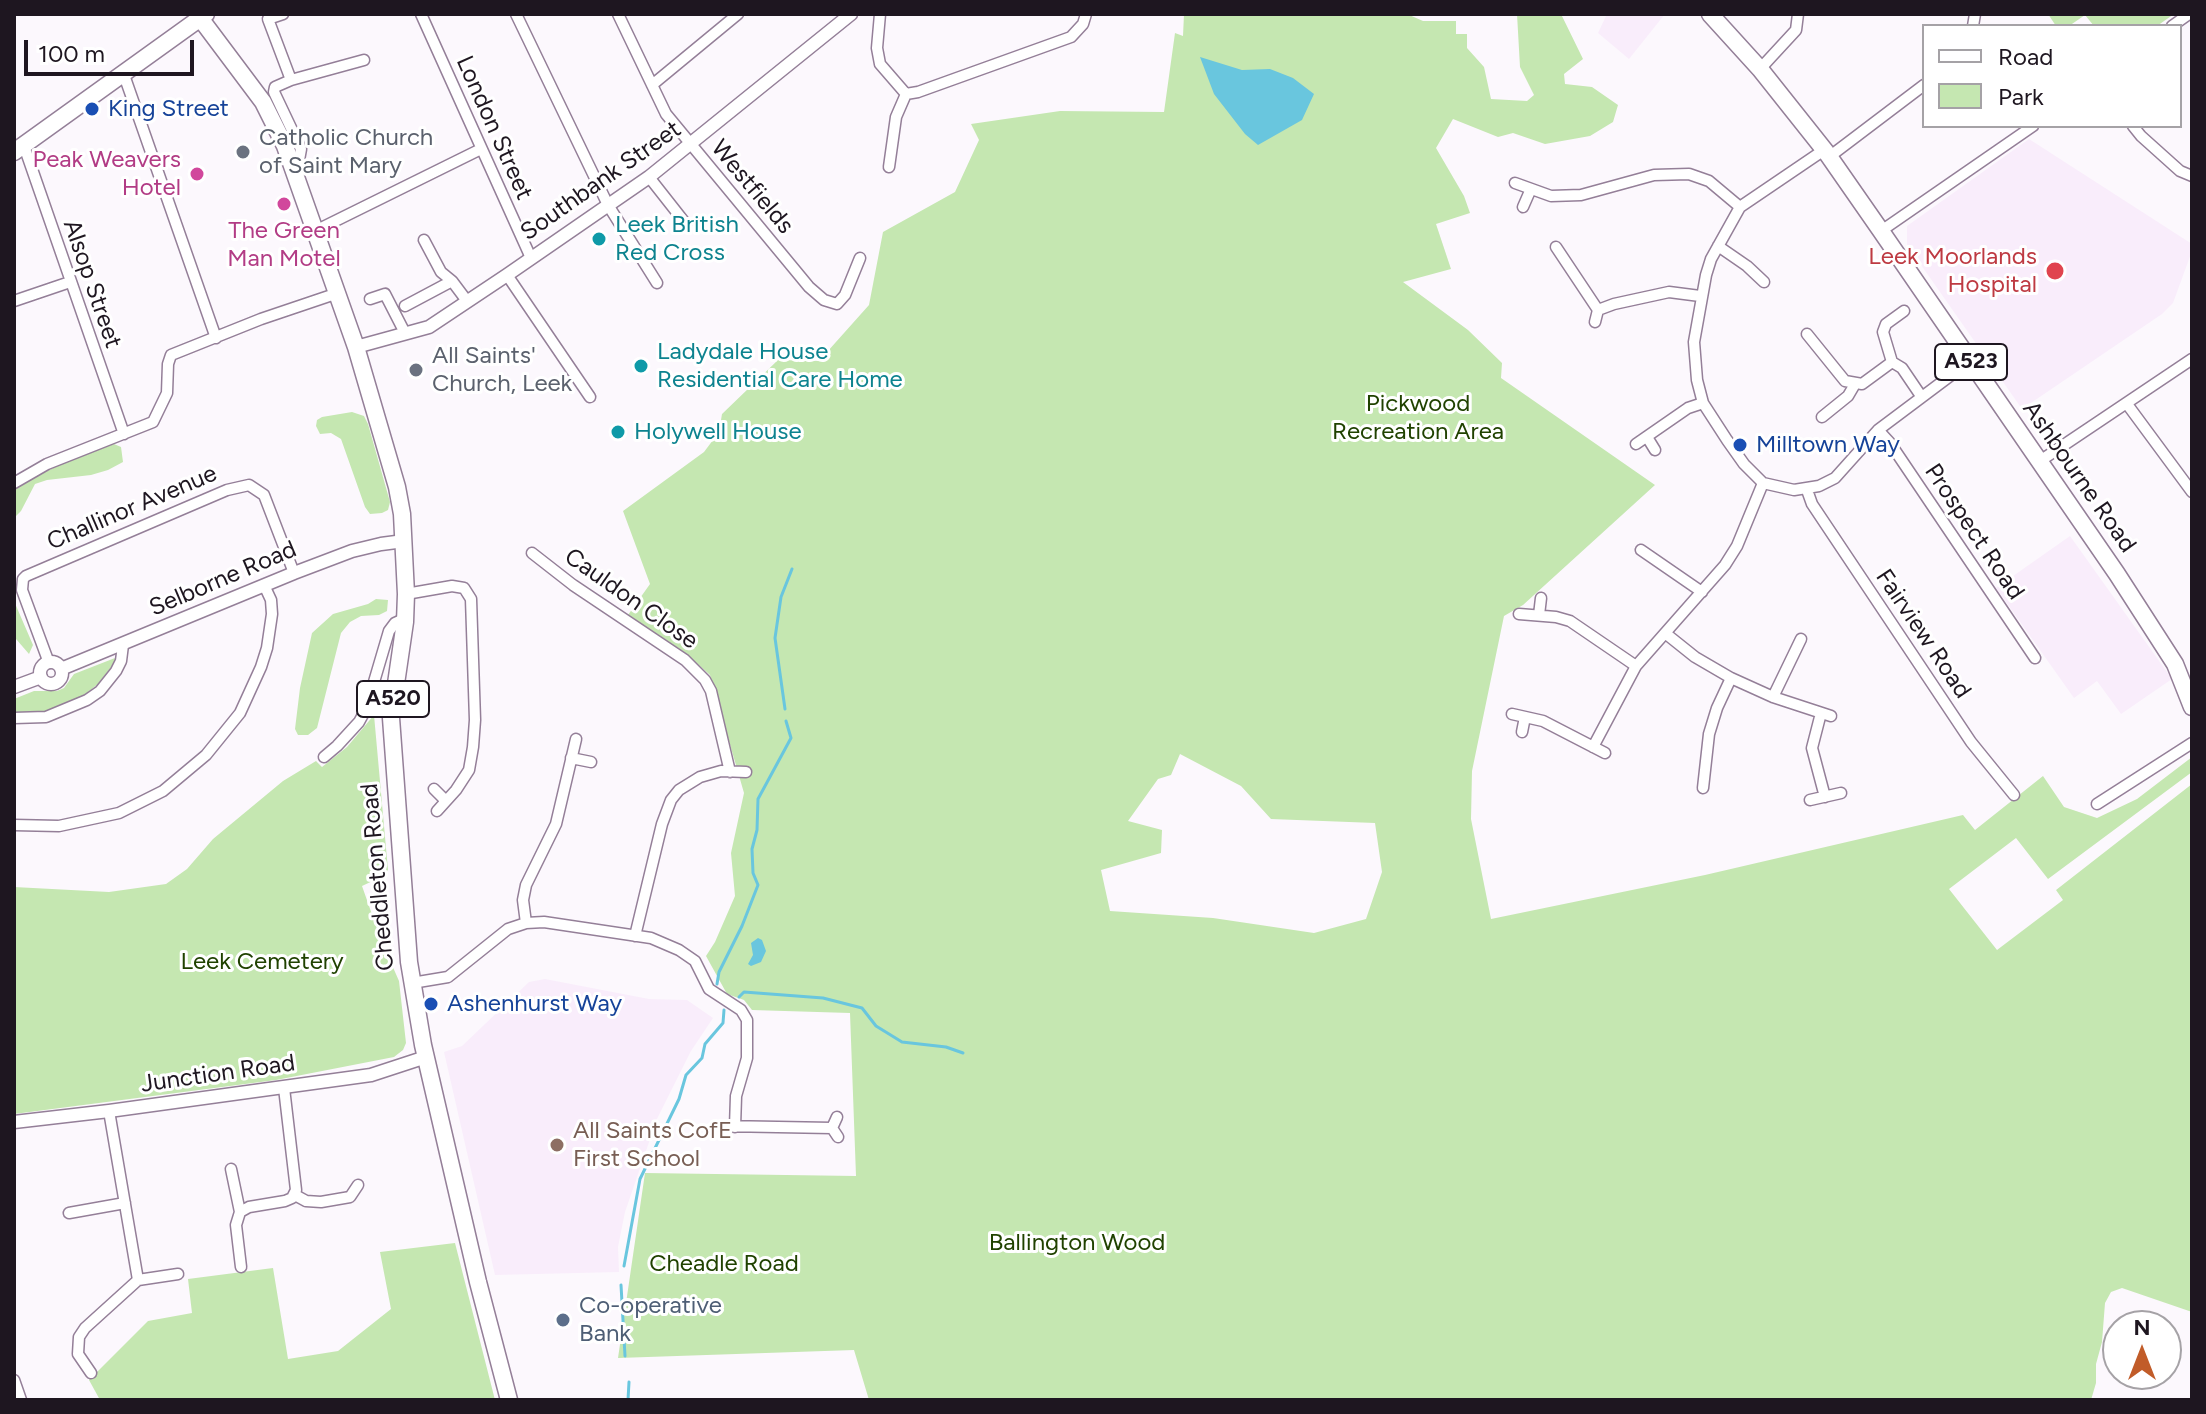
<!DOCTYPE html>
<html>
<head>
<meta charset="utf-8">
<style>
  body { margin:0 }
  #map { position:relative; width:2206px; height:1414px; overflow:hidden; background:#fcf8fd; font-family:Figtree,sans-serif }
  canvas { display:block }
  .frame { position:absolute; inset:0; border:16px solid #1e1620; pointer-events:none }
  .legend { position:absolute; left:1922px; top:24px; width:260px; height:104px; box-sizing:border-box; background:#fff; border:2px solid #a5a2a6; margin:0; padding:10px 14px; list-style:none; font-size:24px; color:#1e1620 }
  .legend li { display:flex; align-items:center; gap:16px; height:40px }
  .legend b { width:40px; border:2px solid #a5a2a6 }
  .north { position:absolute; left:2102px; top:1310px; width:80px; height:80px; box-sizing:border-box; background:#fff; border:2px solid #a5a2a6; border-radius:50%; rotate:0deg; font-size:22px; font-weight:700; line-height:32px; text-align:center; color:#1e1620 }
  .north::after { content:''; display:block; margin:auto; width:28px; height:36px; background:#c15c29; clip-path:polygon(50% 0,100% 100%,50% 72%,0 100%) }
  .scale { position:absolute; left:24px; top:40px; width:170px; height:36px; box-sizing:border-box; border:4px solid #1e1620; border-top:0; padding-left:10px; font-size:24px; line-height:28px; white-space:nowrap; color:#1e1620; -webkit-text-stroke:6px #fff; paint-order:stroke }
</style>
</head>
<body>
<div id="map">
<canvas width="2206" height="1414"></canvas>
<div class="frame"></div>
<ul class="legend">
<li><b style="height:10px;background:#fff"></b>Road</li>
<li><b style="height:22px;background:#c5e7b1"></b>Park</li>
</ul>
<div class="north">N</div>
<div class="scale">100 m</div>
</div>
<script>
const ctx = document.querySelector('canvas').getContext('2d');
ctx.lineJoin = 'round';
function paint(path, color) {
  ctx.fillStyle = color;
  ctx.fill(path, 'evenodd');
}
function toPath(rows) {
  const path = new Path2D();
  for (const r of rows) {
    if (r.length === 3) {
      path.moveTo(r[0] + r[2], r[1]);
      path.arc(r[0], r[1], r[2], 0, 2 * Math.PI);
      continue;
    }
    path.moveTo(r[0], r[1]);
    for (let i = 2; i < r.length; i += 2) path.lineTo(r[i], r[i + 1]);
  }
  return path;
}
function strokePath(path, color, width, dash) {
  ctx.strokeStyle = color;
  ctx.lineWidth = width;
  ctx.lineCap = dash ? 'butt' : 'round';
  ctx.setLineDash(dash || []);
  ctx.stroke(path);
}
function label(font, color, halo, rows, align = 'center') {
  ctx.font = font + ' Figtree,sans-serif';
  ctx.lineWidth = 6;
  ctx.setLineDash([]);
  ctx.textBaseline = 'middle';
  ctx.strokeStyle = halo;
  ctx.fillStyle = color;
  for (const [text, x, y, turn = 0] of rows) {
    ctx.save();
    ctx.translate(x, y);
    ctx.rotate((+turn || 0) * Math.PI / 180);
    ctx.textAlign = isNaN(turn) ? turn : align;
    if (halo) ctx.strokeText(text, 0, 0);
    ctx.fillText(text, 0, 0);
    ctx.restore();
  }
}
paint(toPath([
  [1607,14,1665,14,1629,59,1598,33],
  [2029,139,2192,244,2192,251,2173,303,2162,314,2022,409,1907,245,1907,226],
  [2070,536,2172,679,2121,714,2097,681,2074,698,1996,588],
  [545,979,649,999,687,1000,713,1018,691,1051,657,1119,625,1212,618,1247,619,1272,495,1275,444,1052,462,1046,529,982]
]), '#f9edfb');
paint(toPath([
  [1184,14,1407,14,1423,21,1456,21,1456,34,1467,34,1467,48,1484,67,1491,99,1527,101,1534,95,1520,67,1517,14,1561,14,1583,59,1564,74,1565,84,1592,87,1618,105,1613,122,1590,136,1545,144,1513,133,1498,137,1453,119,1436,148,1464,196,1470,213,1436,224,1451,269,1403,282,1468,330,1502,363,1501,378,1655,485,1523,605,1504,616,1472,771,1471,819,1491,919,1705,875,1963,815,1975,830,2043,776,2064,807,2097,818,2137,799,2192,757,2192,772,2048,879,2016,838,1949,889,1997,950,2063,900,2056,890,2192,784,2192,1312,2122,1288,2111,1292,2105,1303,2102,1342,2096,1364,2096,1383,2091,1400,869,1400,854,1350,618,1358,645,1173,856,1176,850,1013,752,1010,744,1000,727,994,706,956,715,942,735,896,731,853,744,793,710,675,684,652,628,615,650,584,623,511,704,452,719,432,722,414,778,360,819,361,869,305,883,232,955,192,979,140,971,124,1060,111,1164,112,1175,33,1183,36],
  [1180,754,1241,786,1271,819,1375,823,1382,872,1366,919,1314,933,1213,918,1110,911,1101,870,1161,853,1162,830,1128,821,1158,779,1171,775],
  [2048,14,2174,14,2157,26,2094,26,2085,15,2069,26,2056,26],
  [352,412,364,416,368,424,390,502,388,510,382,513,370,514,365,507,341,439,331,433,320,434,316,426,317,420,322,417],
  [114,444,121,447,123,462,108,470,91,475,47,480,35,484,21,511,14,518,14,487,70,460],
  [376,599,388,600,387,611,379,615,361,616,350,622,341,633,317,728,308,735,298,735,295,729,300,688,312,633,333,614,368,604],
  [14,601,33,645,29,654,16,639],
  [115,658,116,661,98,684,73,704,42,714,14,714,14,699,34,691,57,691,64,688,74,674],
  [374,715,388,870,379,878,362,886,381,940,399,981,406,1043,403,1050,394,1057,276,1080,14,1114,14,887,109,892,166,884,187,869,213,839,283,781,316,761,322,767,347,747],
  [455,1243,495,1400,100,1400,89,1380,148,1321,192,1313,188,1279,273,1268,288,1359,338,1351,391,1309,380,1252]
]), '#c5e7b1');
paint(toPath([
  [1200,57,1242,70,1270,69,1293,78,1314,94,1302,120,1258,145,1245,134,1214,94],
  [758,938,762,940,766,951,761,962,751,966,748,964,753,955,751,943]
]), '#69c6de');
strokePath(toPath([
  [785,709,775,638,781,597,792,569],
  [717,984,719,972,742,926,758,885,753,873,752,849,757,830,758,799,791,738,786,721],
  [739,997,744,992,823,998,862,1008,876,1026,902,1042,946,1047,963,1053],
  [624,1266,640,1179,679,1099,686,1075,702,1058,705,1044,723,1023,724,1010],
  [621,1285,625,1356],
  [628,1400,629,1382]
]), '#69c6de', 3);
const minor = toPath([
  [283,14,268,19,291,80],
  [421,14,531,258],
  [516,14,608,205,657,283],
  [618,14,666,114,809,287,824,300,837,304,845,295,860,258],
  [880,14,877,48,880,64,906,94],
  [1973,26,1975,14],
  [2172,26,2189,14],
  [1760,69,1796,30,1798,14],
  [124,75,216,338],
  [652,85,738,14],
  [906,94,918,92,1071,37,1083,24,1086,14],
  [2133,126,2141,136,2180,171,2192,176],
  [24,146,124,434],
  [1824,150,1740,207,1711,259,1706,275,1694,342,1697,380,1703,403,1727,440,1744,464,1763,483,1794,490,1819,486,1835,478,1878,430,1970,361],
  [1829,157,1924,85],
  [292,163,299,160,301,149,274,92,275,87,291,80,364,60],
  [889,167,896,117,906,94],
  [649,177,686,224],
  [1515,183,1551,196,1581,195,1654,175,1689,174,1709,181,1740,207],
  [1523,207,1530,191],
  [315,231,481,149],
  [1881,231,2033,126],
  [424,240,441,272,452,281,467,301],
  [1718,246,1747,266,1764,282],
  [1556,247,1598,310,1595,322],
  [507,275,590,397],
  [370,299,385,294,405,333],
  [14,301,70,282],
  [405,306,452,281],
  [1598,310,1614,304,1669,292,1700,296],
  [1807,334,1845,381,1862,384,1892,362,1902,368,1921,396],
  [1892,362,1883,332,1886,324,1904,311],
  [2127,404,2192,492],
  [1822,417,1848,396,1855,384],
  [1878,430,1890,443,2035,658],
  [1647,437,1655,450],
  [1636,444,1688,408,1703,403],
  [2040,461,2192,359],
  [14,483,47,464,153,422,167,393,168,364,171,355,261,319,338,293],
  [1807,490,1812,504,1971,742,2014,795],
  [1641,550,1702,592],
  [532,553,573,585,685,660,705,680,711,691,730,772],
  [406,594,452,586,464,588,471,599,475,720,473,747,469,770,456,790,437,811],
  [1519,614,1556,617,1570,621,1636,666],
  [1539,615,1541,598],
  [1665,633,1695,657,1731,678,1773,697,1831,716],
  [49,663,22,590,23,579,26,576,227,490,249,485,264,495,294,573],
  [1773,697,1801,639],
  [1821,713,1812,748,1825,797],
  [1512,714,1543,721,1605,753],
  [14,718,46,717,87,700,100,691,116,671,121,661,123,645],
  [1522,732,1525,717],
  [1593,747,1636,666,1725,565,1737,546,1763,483],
  [324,757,337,746,359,722,366,709,389,631,395,623,406,618],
  [571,758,591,762],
  [1703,788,1709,734,1717,708,1731,678],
  [434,789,446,801],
  [1810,800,1841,793],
  [2097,804,2192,743],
  [14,825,59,826,119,813,163,791,206,755,240,713,261,667,267,648,272,614,271,600,264,585],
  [526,923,523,900,526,885,556,824,576,739],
  [635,936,662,824,671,800,679,790,700,777,721,771,746,772],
  [412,983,448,977,508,929,526,923,544,922,651,938,679,950,695,961,709,989,741,1010,747,1020,747,1058,736,1096,735,1127],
  [109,1111,138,1280],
  [837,1117,832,1128,838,1137],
  [723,1126,832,1128],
  [231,1169,240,1212],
  [295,1195,306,1201,321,1202,350,1197,358,1185],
  [69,1213,125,1203],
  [241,1267,236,1225,240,1212,249,1207,285,1201,292,1198,296,1190,284,1088],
  [91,1373,78,1354,79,1337,85,1328,138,1280,178,1274],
  [14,1380,21,1400]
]);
const tertiary = toPath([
  [356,347,429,327,507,275,649,177,851,14],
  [51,673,11],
  [61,669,294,573,352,551,381,544,404,541],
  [14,687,41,677],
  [14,1122,109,1111,371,1075,426,1057]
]);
const trunk = toPath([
  [197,14,263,102,285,146,356,347,397,487,402,514,406,594,405,622,391,718,409,962,423,1045,478,1282,509,1400],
  [1710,14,1760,69,1826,152,1881,231,2117,574,2175,664,2192,707],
  [14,152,206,14]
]);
strokePath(minor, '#947f98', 13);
strokePath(tertiary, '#947f98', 15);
strokePath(trunk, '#947f98', 19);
strokePath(minor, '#fff', 10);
strokePath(tertiary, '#fff', 12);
strokePath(trunk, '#fff', 16);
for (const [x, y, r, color] of [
  [92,109,8,"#1a4fb4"],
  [243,152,8,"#6b7280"],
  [197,174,8,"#d1479c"],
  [284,204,8,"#d1479c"],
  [599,239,8,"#0f9aa8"],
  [2055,271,10,"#e0444e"],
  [641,366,8,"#0f9aa8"],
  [416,370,8,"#6b7280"],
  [618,432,8,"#0f9aa8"],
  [1740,445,8,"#1a4fb4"],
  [431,1004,8,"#1a4fb4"],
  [557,1145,8,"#8d6e63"],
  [563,1320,8,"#5c6f8a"]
]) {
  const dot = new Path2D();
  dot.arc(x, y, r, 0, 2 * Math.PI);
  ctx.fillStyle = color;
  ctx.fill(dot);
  strokePath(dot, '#fff', 3);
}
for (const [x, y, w] of [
  [1971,362,72],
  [393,699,72]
]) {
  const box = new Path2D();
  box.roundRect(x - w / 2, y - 18, w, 36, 6);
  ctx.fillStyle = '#fff';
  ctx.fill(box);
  strokePath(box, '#1e1620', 2);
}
label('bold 22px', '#1e1620', null, [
  ["A523",1971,362],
  ["A520",393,699]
]);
label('24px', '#164399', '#fff', [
  ["King Street",108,109],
  ["Milltown Way",1756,445],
  ["Ashenhurst Way",447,1004]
], 'left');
label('24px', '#1e1620', '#fff', [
  ["London Street",494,128,66],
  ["Southbank Street",601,181,-35],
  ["Westfields",752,187,50],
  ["Alsop Street",92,284,71],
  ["Ashbourne Road",2079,477,55],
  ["Challinor Avenue",132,508,-23],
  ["Prospect Road",1974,532,56],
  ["Selborne Road",223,579,-23],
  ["Cauldon Close",631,599,35],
  ["Fairview Road",1923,634,56],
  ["Cheddleton Road",378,877,-95],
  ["Junction Road",218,1074,-8]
]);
label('24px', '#5b616d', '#fff', [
  ["Catholic Church",259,138],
  ["of Saint Mary",259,166],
  ["All Saints'",432,356],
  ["Church, Leek",432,384]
], 'left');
label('24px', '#b23c85', '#fff', [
  ["Peak Weavers",181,160],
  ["Hotel",181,188],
  ["The Green",284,231,"center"],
  ["Man Motel",284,259,"center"]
], 'right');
label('24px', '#0d838f', '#fff', [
  ["Leek British",615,225],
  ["Red Cross",615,253],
  ["Ladydale House",657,352],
  ["Residential Care Home",657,380],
  ["Holywell House",634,432]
], 'left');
label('24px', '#be3a42', '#fff', [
  ["Leek Moorlands",2037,257],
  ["Hospital",2037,285]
], 'right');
label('24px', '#204200', '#fff', [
  ["Pickwood",1418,404],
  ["Recreation Area",1418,432],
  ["Leek Cemetery",262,962],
  ["Ballington Wood",1077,1243],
  ["Cheadle Road",724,1264]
]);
label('24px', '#785e54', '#fff', [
  ["All Saints CofE",573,1131],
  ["First School",573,1159]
], 'left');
label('24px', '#4e5e75', '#fff', [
  ["Co-operative",579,1306],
  ["Bank",579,1334]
], 'left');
</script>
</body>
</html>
